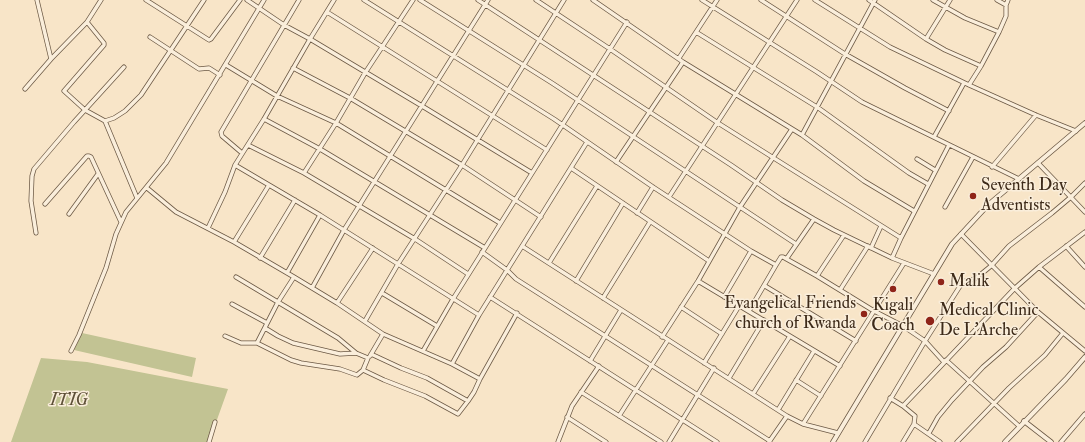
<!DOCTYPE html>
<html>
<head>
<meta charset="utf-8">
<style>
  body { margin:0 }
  canvas { display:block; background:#f8e5c8 }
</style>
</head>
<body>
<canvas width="1085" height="442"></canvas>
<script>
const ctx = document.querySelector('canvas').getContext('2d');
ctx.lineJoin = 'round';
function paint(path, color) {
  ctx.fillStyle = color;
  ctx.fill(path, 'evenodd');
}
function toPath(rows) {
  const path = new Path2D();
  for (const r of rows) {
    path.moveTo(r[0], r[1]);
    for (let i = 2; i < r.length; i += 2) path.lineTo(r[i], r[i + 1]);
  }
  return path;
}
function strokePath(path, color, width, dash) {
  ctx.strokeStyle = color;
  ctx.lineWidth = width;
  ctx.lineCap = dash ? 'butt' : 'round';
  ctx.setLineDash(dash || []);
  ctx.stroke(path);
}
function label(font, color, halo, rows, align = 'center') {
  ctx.font = font + ' "IM FELL Double Pica",serif';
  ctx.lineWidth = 3;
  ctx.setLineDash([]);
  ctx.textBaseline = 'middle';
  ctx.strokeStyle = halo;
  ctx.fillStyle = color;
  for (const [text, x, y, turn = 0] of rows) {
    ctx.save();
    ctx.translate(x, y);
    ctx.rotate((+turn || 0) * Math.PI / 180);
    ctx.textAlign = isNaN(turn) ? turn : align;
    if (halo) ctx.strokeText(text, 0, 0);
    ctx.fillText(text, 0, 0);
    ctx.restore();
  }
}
paint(toPath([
  [82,333,196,358,192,377,74,350],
  [41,358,87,362,228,389,209,442,11,442]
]), '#c2c393');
const minor = toPath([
  [37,0,51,59],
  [146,0,209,40,211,39,240,0],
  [247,0,284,25,310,39,422,106,532,173],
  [364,0,554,119,653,187,751,251,776,265],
  [420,0,552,83,796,244],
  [478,0,731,165,782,200,814,219,834,230,892,258,934,274],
  [536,0,610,49,718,123,901,238],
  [593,0,683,62,802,135,864,181,914,211],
  [702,0,817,72,862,102,1019,179],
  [761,0,845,54,905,88,949,111],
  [815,0,890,47,969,85,1036,115,1076,131],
  [869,0,926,39,945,50,981,66],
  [933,0,965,18,999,32],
  [997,0,1006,5],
  [327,12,547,150],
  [87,22,104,43,104,45,64,91,85,110,105,121,137,198],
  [696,32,817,107,909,173,928,184],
  [150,37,199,69,209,68,220,75],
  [926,39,950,0],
  [679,58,717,0],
  [226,65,277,96,336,123,500,223],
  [293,68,350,98,462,165,541,217],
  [969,85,981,66,999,32,1006,16,1006,5,1008,0],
  [25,89,51,59,87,22,101,0],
  [264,119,320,149,485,248],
  [105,121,114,118,125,111,141,95,204,0],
  [802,135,875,0],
  [934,137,964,83],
  [248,145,304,173,415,239,468,274],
  [242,153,222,136,221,132,299,0],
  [917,159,935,170],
  [616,162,683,62],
  [1038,163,1085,212],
  [235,165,320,215,479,315],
  [992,167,1036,115],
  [571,168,709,261],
  [304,173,336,123,365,73,413,0],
  [147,188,176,212,234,242,294,277,337,303,383,334,452,364,480,379],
  [669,197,797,0],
  [45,204,87,156,89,156,91,157,121,222],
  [945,207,973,157],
  [637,213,653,187],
  [69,214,98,174],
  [208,228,225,192,235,165,264,119,310,39,334,0],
  [36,233,31,201,32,176,34,169,74,122,124,67],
  [961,234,1038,312,1085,351],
  [234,242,269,185],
  [522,246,787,416,803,424,838,433],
  [1066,246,1085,267],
  [871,248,881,226],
  [482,252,507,270,516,279,770,441],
  [260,258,295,200],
  [787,258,814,219],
  [892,258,901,238,949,145],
  [549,263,597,186],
  [1039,267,1085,307],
  [287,273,320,215],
  [817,276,844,235],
  [236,277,338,338,356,353,368,358,363,370,357,375,340,369,301,363,291,360,257,343],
  [576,281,623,203],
  [698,281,840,366],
  [765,286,856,341],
  [312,288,344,230,488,0],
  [840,290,868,246],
  [382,293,437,326],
  [490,297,717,442],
  [724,297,751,251],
  [603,298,650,222],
  [337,303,373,248],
  [232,304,267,323],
  [681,307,722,334],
  [749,311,776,265,781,257,783,257,817,276,874,311,903,326,925,341,944,362],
  [365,321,398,264,462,165,564,0],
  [265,328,278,336,293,343,340,354,356,353],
  [225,336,241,343,257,343,278,302,294,277],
  [662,337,698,281,740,207,792,129],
  [71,351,79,335,106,268,116,234,126,212,166,163,264,0],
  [423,351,453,299,627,22],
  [371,354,401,368,427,378,468,401,474,392,480,379,517,313],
  [370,356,383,334],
  [946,360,1019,426],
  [590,361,621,310],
  [704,363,739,306],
  [452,364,479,315,587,142],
  [363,370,384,380,425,396,458,414,468,401],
  [729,378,764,320],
  [796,380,821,396],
  [581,392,661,442],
  [753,394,790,336],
  [890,398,903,406,1014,289,1039,267,1085,232],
  [903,406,915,416,914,424],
  [778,410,814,351],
  [619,416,668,340],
  [567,417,606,442],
  [803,424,904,263],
  [929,433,938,417,952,400,983,367,1006,347,1038,312],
  [209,442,215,422],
  [558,442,572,406,599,366],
  [669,442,714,368],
  [769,442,787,416],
  [865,442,925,341,962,283,965,281,975,279,991,266,1009,246,1052,213,1071,197,1085,183],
  [903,442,914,424,940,442],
  [957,442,1009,388,1045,355,1063,333],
  [1061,442,1085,414]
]);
const tertiary = toPath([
  [1024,421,1051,442],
  [833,442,952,244,988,205,1085,123],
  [1005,442,1066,379,1085,357]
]);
strokePath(minor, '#6c5945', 5);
strokePath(tertiary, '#6c5945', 5.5);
strokePath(minor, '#faeedb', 3.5);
strokePath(tertiary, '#faeedb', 4);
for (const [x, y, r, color] of [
  [973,196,4,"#8f2418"],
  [941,282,4,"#8f2418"],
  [893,289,4,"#8f2418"],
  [864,314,4,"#8f2418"],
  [930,321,5,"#8f2418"]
]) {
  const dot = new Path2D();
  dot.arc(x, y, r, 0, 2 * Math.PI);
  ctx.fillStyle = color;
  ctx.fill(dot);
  strokePath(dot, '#faeedb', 1.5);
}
label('17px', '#3d2a19', '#faeedb', [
  ["Seventh Day",981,186],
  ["Adventists",981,206],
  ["Malik",949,282],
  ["Evangelical Friends",856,304,"right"],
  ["church of Rwanda",856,324,"right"],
  ["Kigali",893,306,"center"],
  ["Coach",893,326,"center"],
  ["Medical Clinic",939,311],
  ["De L'Arche",939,331]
], 'left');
label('italic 17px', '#5e5038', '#faeedb', [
  ["ITIG",69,401]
]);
</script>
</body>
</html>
